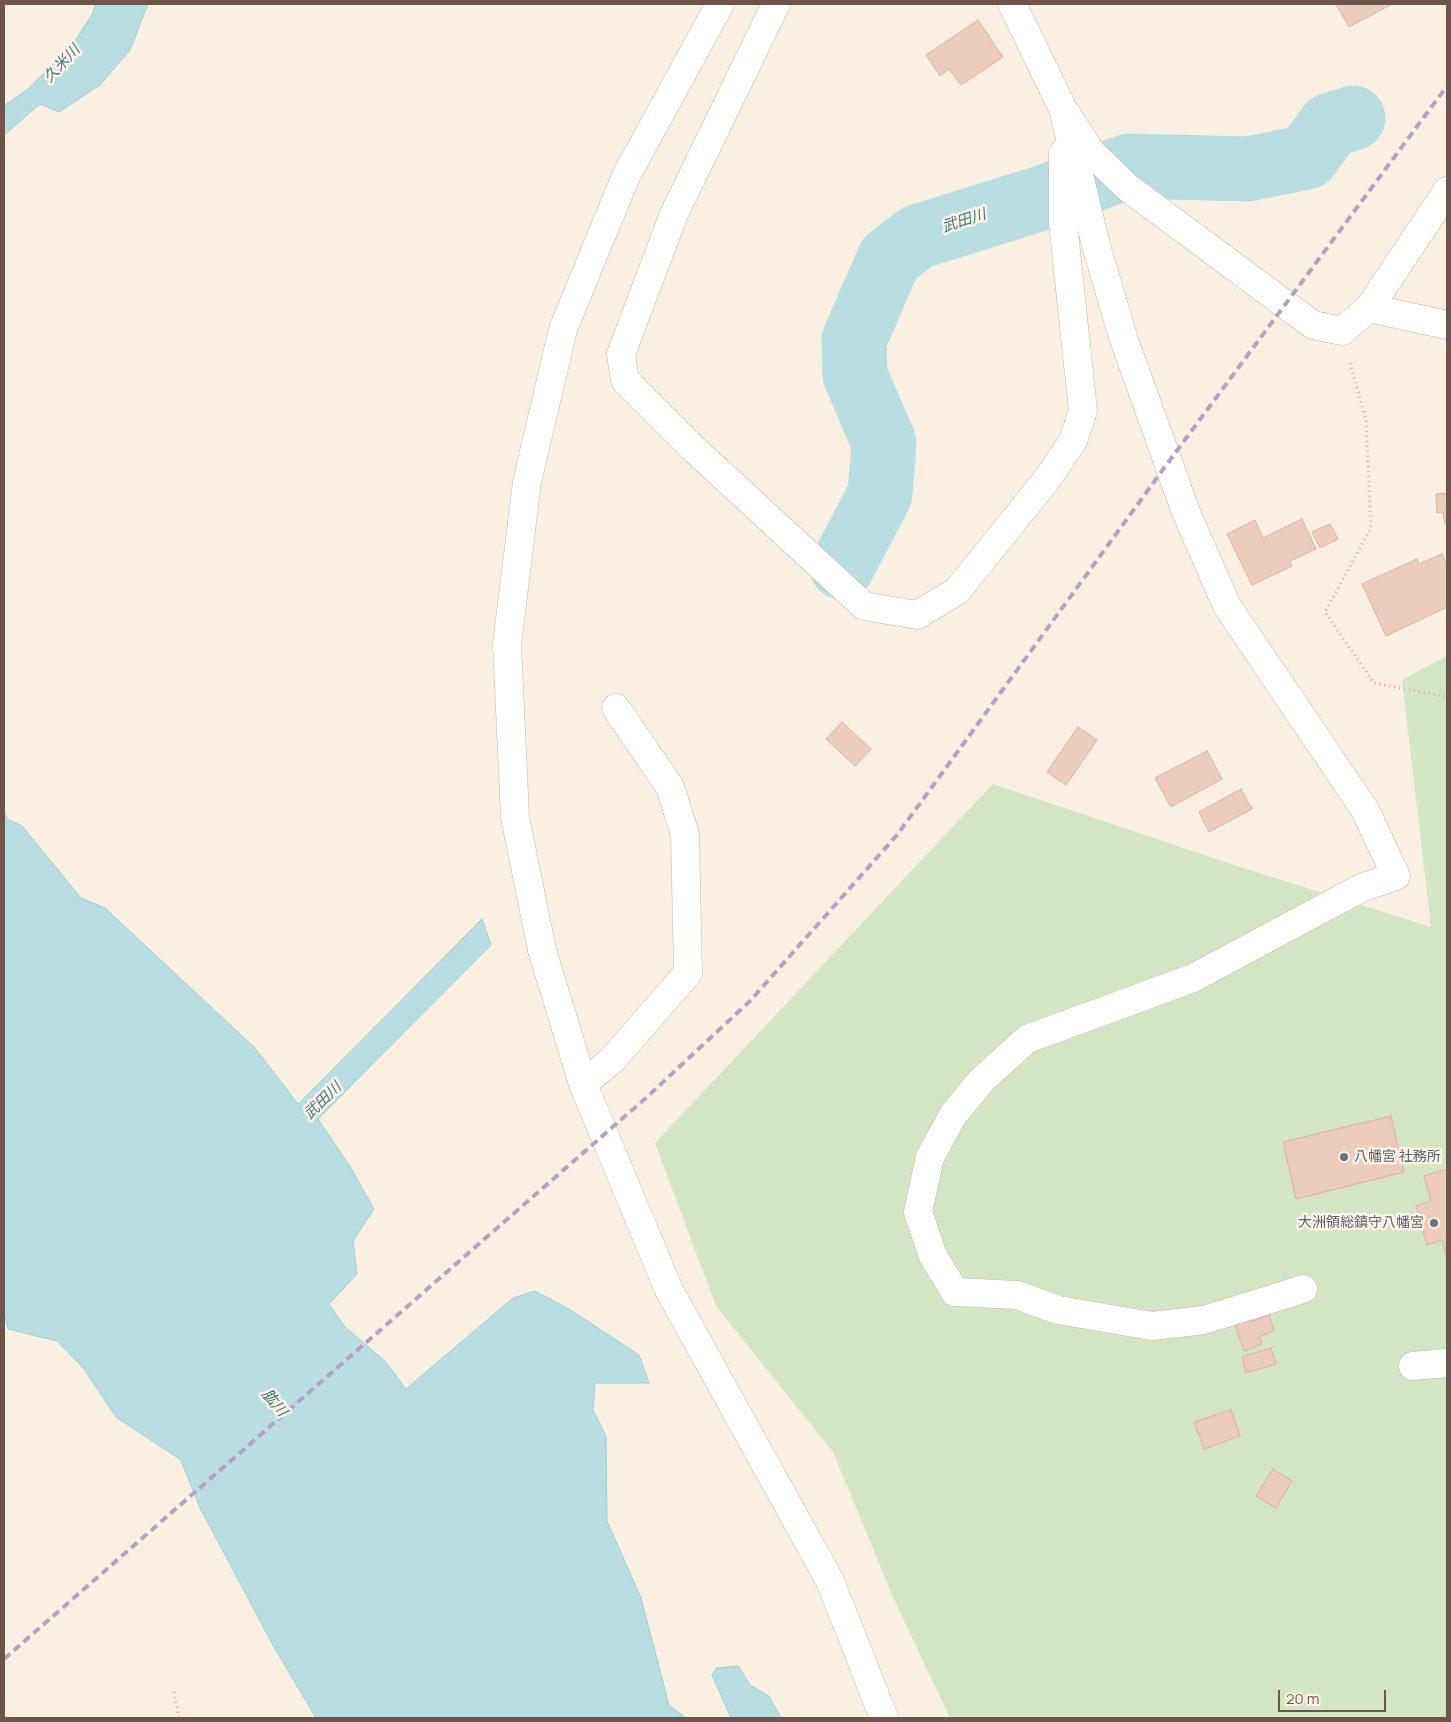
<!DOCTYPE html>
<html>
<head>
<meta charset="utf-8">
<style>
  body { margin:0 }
  #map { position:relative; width:1451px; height:1722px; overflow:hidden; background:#f9efe2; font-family:Manrope,sans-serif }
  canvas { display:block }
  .frame { position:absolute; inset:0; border:5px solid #6e554b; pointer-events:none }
  .scale { position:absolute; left:1278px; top:1690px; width:108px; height:22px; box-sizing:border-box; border:2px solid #6e554b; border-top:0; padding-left:6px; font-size:15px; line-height:18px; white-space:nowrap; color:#6e554b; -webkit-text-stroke:4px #fdf3e8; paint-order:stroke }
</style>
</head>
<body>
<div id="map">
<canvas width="1451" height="1722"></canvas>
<div class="frame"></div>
<div class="scale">20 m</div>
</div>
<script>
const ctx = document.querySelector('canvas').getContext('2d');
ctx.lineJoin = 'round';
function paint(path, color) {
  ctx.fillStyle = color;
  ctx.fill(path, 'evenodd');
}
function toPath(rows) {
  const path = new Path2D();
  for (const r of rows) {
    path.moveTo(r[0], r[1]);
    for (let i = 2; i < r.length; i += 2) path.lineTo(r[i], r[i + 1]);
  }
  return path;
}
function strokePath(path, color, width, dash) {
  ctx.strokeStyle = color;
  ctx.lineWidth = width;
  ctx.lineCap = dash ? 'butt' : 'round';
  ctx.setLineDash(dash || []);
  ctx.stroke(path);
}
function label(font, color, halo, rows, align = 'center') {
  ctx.font = font + ' Manrope,"Noto Sans JP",sans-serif';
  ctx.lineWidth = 5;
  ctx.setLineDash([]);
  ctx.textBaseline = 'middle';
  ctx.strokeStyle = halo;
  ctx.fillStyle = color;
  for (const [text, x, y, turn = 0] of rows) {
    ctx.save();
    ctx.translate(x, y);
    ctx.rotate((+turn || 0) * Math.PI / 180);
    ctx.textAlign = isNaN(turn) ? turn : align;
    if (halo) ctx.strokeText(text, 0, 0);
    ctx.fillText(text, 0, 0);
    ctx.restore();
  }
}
paint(toPath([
  [1447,656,1447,1718,950,1718,893,1597,833,1452,716,1306,655,1143,993,784,1237,866,1431,927,1402,680]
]), '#d4e5c3');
const water = toPath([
  [95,4,148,4,130,50,100,85,59,112,40,104,4,135,4,106,28,89,73,44,93,13,95,4],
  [4,812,7,819,22,826,81,898,105,908,255,1048,298,1104,482,919,491,945,318,1119,351,1168,374,1209,353,1241,357,1274,329,1304,345,1327,385,1361,406,1389,513,1298,535,1291,569,1309,639,1355,649,1383,595,1383,593,1410,606,1436,607,1521,641,1598,669,1705,686,1718,316,1718,274,1647,200,1508,181,1460,116,1417,84,1369,57,1341,8,1329,4,1312,4,812],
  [738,1666,750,1685,769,1696,781,1718,731,1718,712,1675,716,1668,738,1666]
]);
paint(water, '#b9dee1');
strokePath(water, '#a1ced1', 1);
strokePath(toPath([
  [842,567,880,494,884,443,855,375,854,340,889,259,917,237,1045,197,1129,166,1248,169,1307,157,1330,125,1353,118]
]), '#b9dee1', 65);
const building = toPath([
  [1336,4,1392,4,1349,27,1336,4],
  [978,20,1003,57,961,85,949,69,940,76,926,55,978,20],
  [1447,493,1447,524,1445,524,1443,512,1437,513,1436,494,1447,493],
  [1302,519,1316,549,1290,561,1292,566,1252,585,1227,534,1255,520,1263,538,1302,519],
  [1330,524,1338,539,1320,548,1312,532,1330,524],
  [1442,554,1447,565,1447,607,1386,636,1362,584,1417,559,1419,564,1442,554],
  [842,722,871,749,855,766,826,739,842,722],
  [1078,727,1097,740,1066,785,1047,772,1078,727],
  [1207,751,1222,779,1171,807,1155,778,1207,751],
  [1241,789,1252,809,1209,832,1199,812,1241,789],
  [1391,1116,1404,1172,1296,1199,1283,1142,1391,1116],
  [1447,1169,1447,1258,1442,1240,1427,1245,1416,1206,1431,1201,1424,1176,1447,1169],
  [1251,1313,1253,1321,1269,1315,1274,1331,1259,1337,1262,1344,1244,1351,1233,1319,1251,1313],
  [1271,1348,1276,1364,1246,1373,1242,1357,1271,1348],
  [1231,1410,1240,1436,1204,1449,1194,1422,1231,1410],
  [1273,1469,1292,1481,1276,1508,1256,1496,1273,1469]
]);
paint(building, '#ecccbd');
strokePath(building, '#ddb19f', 1);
const minor = toPath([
  [720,4,626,176,563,329,527,482,507,644,515,817,542,950,583,1084,669,1290,830,1581,884,1718],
  [776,4,674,214,621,354,625,380,695,450,864,606,917,615,957,591,1048,478,1073,441,1083,411,1063,223,1063,153],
  [1012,4,1063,109,1092,153,1127,187,1313,325,1342,331,1369,308,1447,191],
  [1063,109,1097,249,1124,340,1186,512,1227,606,1365,810,1396,876,1361,888,1193,978,1027,1039,981,1081,953,1115,930,1157,918,1212,933,1256,955,1292,1017,1295,1058,1310,1152,1326,1204,1320,1303,1289],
  [1369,308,1447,325],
  [583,1084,612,1060,688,973,685,834,670,787,616,708],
  [1413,1366,1447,1363]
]);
strokePath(minor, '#c9b6aa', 29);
strokePath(toPath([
  [1350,363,1366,420,1371,528,1325,612,1374,683,1447,697],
  [174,1692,179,1718]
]), '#d0afa1', 3, [1, 4]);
strokePath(minor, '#fff', 28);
strokePath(toPath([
  [4,1659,647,1097,750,1001,897,835,1167,464,1447,86]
]), '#b1a3c1', 4, [8, 5]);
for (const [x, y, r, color] of [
  [1344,1157,5,"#6b7280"],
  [1434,1223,5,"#6b7280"]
]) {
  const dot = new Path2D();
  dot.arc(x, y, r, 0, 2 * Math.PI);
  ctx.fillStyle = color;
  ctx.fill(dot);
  strokePath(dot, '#fdf3e8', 2);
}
label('14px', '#5b616d', '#fdf3e8', [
  ["八幡宮 社務所",1354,1157],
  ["大洲領総鎮守八幡宮",1424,1223,"right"]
], 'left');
label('italic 15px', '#447579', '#fdf3e8', [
  ["久米川",62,64,-47],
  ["武田川",964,221,-18],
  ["武田川",323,1101,-44],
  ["肱川",274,1403,50]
]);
</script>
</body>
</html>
